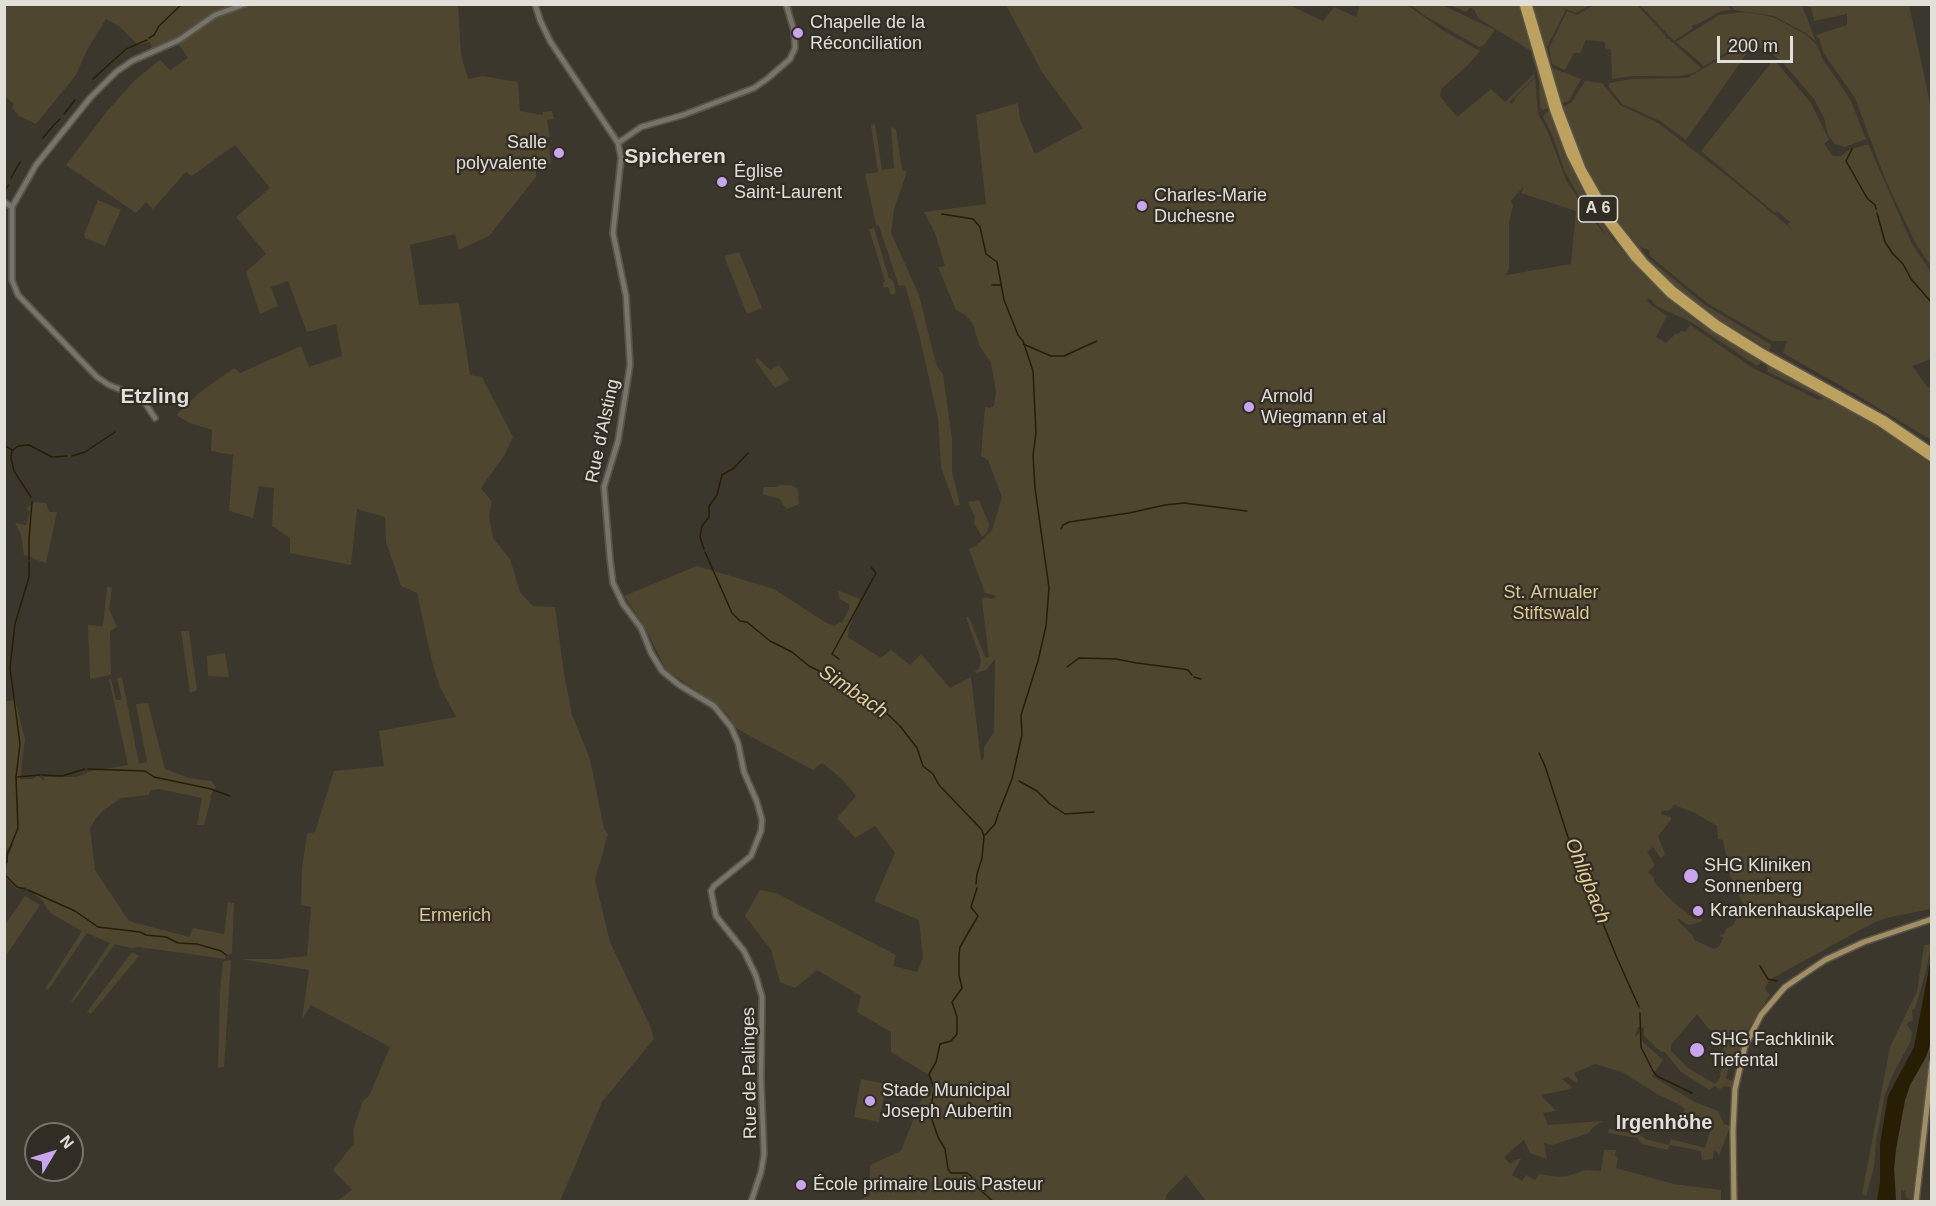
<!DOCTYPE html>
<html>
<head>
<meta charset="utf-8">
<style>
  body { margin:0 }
  #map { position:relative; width:1936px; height:1206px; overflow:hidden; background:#3b372d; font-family:Arial,sans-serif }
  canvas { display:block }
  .frame { position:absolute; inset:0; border:6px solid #e2dfd9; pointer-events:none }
  .north { position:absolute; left:24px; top:1122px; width:60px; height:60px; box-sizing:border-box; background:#312d24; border:2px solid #78746c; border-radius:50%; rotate:52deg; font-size:16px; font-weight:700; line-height:24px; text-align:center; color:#e2dfd9 }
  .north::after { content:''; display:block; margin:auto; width:21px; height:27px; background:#c8a6ef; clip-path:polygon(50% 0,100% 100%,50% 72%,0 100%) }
  .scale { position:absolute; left:1717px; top:36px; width:76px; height:27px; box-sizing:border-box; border:3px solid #e2dfd9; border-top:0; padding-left:8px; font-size:18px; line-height:21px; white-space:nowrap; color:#e2dfd9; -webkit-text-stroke:4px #312d24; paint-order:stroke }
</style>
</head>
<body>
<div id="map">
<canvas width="1936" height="1206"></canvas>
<div class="frame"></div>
<div class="north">N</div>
<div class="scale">200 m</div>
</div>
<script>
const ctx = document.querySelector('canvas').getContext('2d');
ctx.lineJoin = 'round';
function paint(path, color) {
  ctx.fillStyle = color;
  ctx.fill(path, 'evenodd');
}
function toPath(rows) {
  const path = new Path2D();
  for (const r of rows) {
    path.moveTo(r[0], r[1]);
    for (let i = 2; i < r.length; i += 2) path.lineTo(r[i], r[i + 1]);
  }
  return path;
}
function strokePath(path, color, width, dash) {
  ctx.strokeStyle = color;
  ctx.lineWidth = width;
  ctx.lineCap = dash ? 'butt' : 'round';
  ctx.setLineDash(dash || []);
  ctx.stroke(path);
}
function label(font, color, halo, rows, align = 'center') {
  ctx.font = font + ' Arial,sans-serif';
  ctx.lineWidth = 4.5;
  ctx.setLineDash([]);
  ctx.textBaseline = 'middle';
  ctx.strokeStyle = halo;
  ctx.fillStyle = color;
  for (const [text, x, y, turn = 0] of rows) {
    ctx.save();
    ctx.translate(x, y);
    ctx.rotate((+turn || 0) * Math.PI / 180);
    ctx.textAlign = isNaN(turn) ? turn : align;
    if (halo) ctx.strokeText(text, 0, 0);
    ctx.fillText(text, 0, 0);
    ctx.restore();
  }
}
paint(toPath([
  [458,4,461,54,468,79,482,76,518,82,520,111,543,115,543,112,552,111,554,119,547,120,550,137,536,140,548,139,551,164,538,165,536,151,536,177,489,236,459,250,455,234,410,245,419,305,459,303,470,375,482,377,513,437,504,456,481,488,492,502,489,515,493,538,510,559,520,592,533,606,555,607,564,673,572,715,590,759,604,829,608,834,595,880,610,942,651,1028,654,1039,602,1102,560,1201,337,1201,352,1190,333,1170,354,1143,353,1130,363,1101,369,1096,390,1047,311,1005,302,1019,309,970,240,959,277,959,307,956,311,907,301,905,302,868,307,834,315,832,334,771,384,766,379,731,456,717,440,687,433,666,417,593,401,586,386,542,385,517,357,509,351,565,290,553,290,538,272,526,274,488,259,486,253,518,229,511,233,455,211,451,212,430,190,423,176,415,199,393,234,368,240,373,301,346,309,367,342,356,336,324,307,332,288,281,271,287,278,306,260,314,246,272,266,254,236,217,270,188,235,145,192,176,186,172,153,209,146,202,136,213,66,165,108,110,136,79,160,60,170,70,188,58,179,45,169,41,152,48,150,42,138,45,119,26,106,19,87,50,76,75,36,124,19,116,12,108,14,104,7,98,5,102,5,5],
  [1006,5,1289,5,1323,21,1334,7,1356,17,1360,5,1407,5,1444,31,1480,51,1467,66,1441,89,1440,96,1457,117,1491,89,1505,102,1534,74,1535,77,1509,102,1512,104,1515,100,1514,99,1535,78,1538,114,1548,132,1566,180,1589,215,1604,233,1605,233,1580,198,1565,172,1551,132,1543,117,1545,113,1550,111,1569,161,1586,197,1611,237,1626,255,1676,305,1698,322,1762,362,1757,366,1691,322,1658,307,1649,298,1647,301,1650,304,1667,316,1656,337,1666,343,1675,334,1679,333,1681,331,1685,332,1690,325,1753,368,1819,400,1823,398,1768,372,1767,365,1878,426,1899,439,1931,464,1931,909,1890,917,1873,923,1769,980,1765,989,1770,995,1747,1031,1736,1065,1731,1064,1728,1070,1726,1079,1733,1081,1732,1088,1726,1086,1720,1089,1714,1086,1710,1090,1692,1079,1681,1072,1665,1052,1661,1052,1648,1040,1644,1035,1644,1028,1638,1027,1635,1037,1641,1031,1642,1041,1663,1060,1652,1076,1695,1102,1718,1111,1724,1124,1730,1126,1719,1156,1717,1152,1714,1151,1713,1159,1702,1160,1701,1151,1670,1145,1668,1150,1642,1144,1637,1138,1608,1133,1609,1129,1641,1135,1645,1139,1669,1145,1671,1139,1705,1148,1713,1122,1700,1118,1682,1117,1685,1109,1680,1105,1659,1095,1622,1072,1595,1064,1574,1073,1578,1081,1576,1083,1568,1077,1562,1079,1572,1087,1570,1089,1541,1095,1556,1111,1543,1113,1548,1125,1603,1121,1593,1127,1589,1133,1552,1145,1544,1143,1547,1159,1530,1153,1524,1140,1504,1157,1510,1164,1518,1159,1521,1159,1512,1175,1522,1181,1526,1175,1535,1180,1539,1174,1558,1177,1568,1176,1586,1170,1601,1171,1604,1150,1616,1150,1615,1156,1618,1157,1616,1168,1674,1184,1721,1190,1721,1201,1206,1201,1186,1175,1167,1194,1165,1201,858,1201,870,1195,870,1165,901,1151,922,1098,931,1095,932,1077,891,1052,891,1032,857,1012,861,996,817,970,795,988,780,982,771,950,745,916,760,890,776,893,896,955,893,966,917,972,923,958,919,920,874,901,895,853,875,826,855,838,837,818,856,796,841,778,822,763,813,770,741,731,735,727,728,715,718,705,666,670,644,625,624,596,697,566,774,589,825,622,834,626,840,622,842,623,849,609,849,604,840,599,837,590,860,599,849,628,848,637,881,658,891,650,910,665,921,654,950,688,971,677,981,761,984,758,984,747,994,732,995,659,986,670,976,673,975,671,979,669,981,660,966,617,968,617,971,622,985,657,989,658,982,601,985,597,991,599,997,596,985,593,969,549,976,546,992,530,1002,497,988,460,981,456,985,407,989,408,994,406,996,392,991,363,979,345,973,324,965,315,956,310,938,267,945,266,935,233,924,212,986,204,976,115,1018,103,1020,119,1035,154,1083,128,1042,72],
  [1524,186,1521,193,1576,211,1571,264,1506,275,1509,268,1509,222,1513,206,1511,201],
  [1674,805,1695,813,1717,826,1718,839,1723,840,1730,875,1743,904,1733,925,1727,928,1724,934,1719,935,1723,938,1719,947,1714,949,1694,940,1693,936,1677,920,1679,919,1688,925,1694,924,1702,921,1702,919,1694,919,1671,900,1654,882,1654,878,1648,872,1655,865,1647,852,1653,847,1661,858,1665,854,1658,836,1671,820,1671,817,1661,814,1662,810,1668,811],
  [1697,1014,1708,1028,1719,1035,1725,1035,1720,1078,1715,1084,1688,1068,1671,1051,1671,1045],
  [1411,5,1442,5,1495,30,1484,45,1479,47,1427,17],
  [1450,5,1518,5,1549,108,1543,110,1540,108,1539,81,1531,51,1478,18,1474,9,1470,8,1466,12],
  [1533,5,1590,5,1576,13,1561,7,1566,10,1547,47,1552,68,1581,79,1568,102,1560,103],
  [1594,5,1637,5,1665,35,1666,39,1669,39,1701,68,1694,73,1680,76,1632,76,1612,79,1611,50,1605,48,1605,42,1586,40,1580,53,1574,53,1565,70,1552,64,1549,48,1567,11,1577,15],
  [1640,5,1727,5,1731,10,1721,11,1696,25,1695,24,1692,26,1693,28,1674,41],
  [1731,5,1802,5,1816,42,1806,33,1774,16,1734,10],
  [1807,5,1909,5,1931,108,1931,267,1915,242,1886,181,1855,98,1824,54,1819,38,1817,38,1816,35,1847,25,1847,14,1814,21,1811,7,1808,7],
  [1745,12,1773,17,1805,34,1817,45,1822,58,1850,99,1866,139,1845,147,1835,144,1828,135,1824,118,1814,99,1783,63,1770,52,1756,46,1748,45,1729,51,1704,66,1676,42,1719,15],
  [1742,50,1747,53,1686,140,1660,121,1622,104,1608,86,1610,83,1631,79,1687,78,1730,53],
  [1770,60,1777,63,1811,103,1829,140,1824,144,1833,156,1841,156,1849,150,1868,144,1912,244,1931,272,1931,359,1912,366,1928,388,1931,386,1931,440,1857,395,1783,353,1787,341,1772,341,1707,303,1650,256,1649,250,1640,247,1648,258,1704,304,1770,344,1771,346,1769,350,1703,310,1670,283,1647,260,1615,221,1585,168,1561,108,1572,102,1585,81,1602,83,1620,105,1658,123,1731,179,1794,231,1788,225,1790,222,1777,211,1775,213,1701,151,1770,64,1769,62],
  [875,124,882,170,894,168,891,127,896,129,902,170,907,172,894,209,891,233,919,295,933,352,937,366,943,374,952,439,952,472,960,505,955,506,941,467,938,419,919,334,905,285,899,286,879,226,876,225,865,174,878,172,871,125],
  [98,200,121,210,105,246,85,238,84,235],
  [874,228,889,278,893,281,896,293,891,295,888,287,884,288,883,283,885,281,869,229],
  [739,252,762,308,747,314,724,256],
  [758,358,770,370,779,365,790,380,775,388,755,360],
  [780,485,791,485,798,489,799,504,787,509,783,505,780,499,762,494,764,487,776,487],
  [979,500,989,524,987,532,982,537,974,523,975,517,968,502],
  [36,502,46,503,49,512,57,512,46,563,24,555,21,534,15,523,26,525,30,512,26,508],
  [107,587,112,588,109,609,117,627,110,631,111,675,90,679,88,625,103,626],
  [181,631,189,631,197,690,190,693],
  [225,653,229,677,208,676,207,656],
  [122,677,139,764,147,762,136,704,148,703,165,769,189,778,211,781,216,787,210,796,211,799,204,825,197,825,202,798,159,789,150,790,149,795,121,798,104,810,96,818,90,829,95,870,129,921,189,937,193,928,224,934,228,902,234,903,232,954,226,955,225,959,139,947,131,948,115,944,73,1002,71,1001,110,943,87,933,48,990,45,989,82,931,50,913,42,900,25,887,16,889,5,877,8,856,14,843,5,851,5,701,15,700,25,739,20,779,33,779,38,775,44,781,44,777,76,777,86,774,87,772,128,765,109,679,111,679,116,700,122,700,117,678],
  [25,896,40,905,5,957,5,922,6,923],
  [1931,936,1931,949,1923,982,1915,1008,1912,1010,1913,1021,1908,1022,1907,1025,1912,1032,1911,1041,1893,1074,1885,1094,1876,1141,1874,1167,1866,1196,1862,1194,1890,1047,1917,991,1924,945,1931,944],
  [132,952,139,956,91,1014,87,1012],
  [231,960,224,1067,218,1068,220,991,223,962],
  [1931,1042,1912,1201,1906,1197,1905,1191,1901,1190,1901,1201,1896,1201,1894,1168,1896,1149,1905,1100,1910,1085,1926,1057],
  [861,1079,886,1084,879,1122,854,1117]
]), '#4f4630');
paint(toPath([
  [1931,958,1931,1042,1926,1057,1910,1085,1905,1100,1896,1149,1894,1168,1896,1201,1877,1201,1880,1182,1880,1144,1888,1096,1914,1047]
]), '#281e03');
strokePath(toPath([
  [149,38,154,35,159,26,182,4],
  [126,49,147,40],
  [93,79,125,50],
  [64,114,75,100],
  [54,125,60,119],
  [43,138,53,126],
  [1852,149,1846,161,1867,198,1875,205,1876,209],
  [11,178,20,162],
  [4,191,9,185],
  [1877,213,1885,242,1893,254,1903,264,1911,279,1932,303],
  [942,214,973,219,980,227,986,254,997,262,1004,300,1018,335,1023,341,1033,371,1036,433,1033,455,1035,488,1049,588,1046,626,1038,661,1021,715,1022,735,1012,779,999,812],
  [992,285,1000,285],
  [1023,344,1051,356,1064,356,1097,341],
  [4,445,12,450,11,458,14,471,31,497],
  [13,450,18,446,29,445,52,457,67,456],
  [72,456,85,452,115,432],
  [1061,529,1063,525,1069,522,1129,513,1165,505,1184,503,1247,511],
  [704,549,700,537,702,526,709,517,709,506,717,495,722,475,734,468,748,453],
  [705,552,732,613,740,621,747,622,770,641,792,652,809,666,840,681,863,698,876,703,900,726,917,748,923,766,933,774,939,785,982,830,984,837,982,858,977,874,976,884],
  [29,560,29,539,32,502],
  [839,659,832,654,876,573,871,567],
  [1067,667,1079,658,1116,659,1137,663,1183,669,1188,670,1192,675],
  [1194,677,1201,679],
  [1539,753,1545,766,1568,837,1617,958,1639,1007],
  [88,769,145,771,154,777,211,789,230,796],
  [42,775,62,776,85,769],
  [17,777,40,775],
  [1019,781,1037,791,1050,804,1065,814,1094,812],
  [985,835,995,824,998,814],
  [4,865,7,862,7,855,18,828,16,777,20,744,10,668,15,624,29,577,29,562],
  [4,874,17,887,25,889],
  [977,888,971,907,978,916,960,947,959,955,959,975,962,988,952,1002,957,1017,957,1034,951,1041,940,1044,936,1062,929,1074,934,1089,930,1114,938,1137,945,1149,948,1169,951,1173,967,1173,971,1176,979,1189,994,1202],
  [28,890,75,911,98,927,140,932,146,935,166,937,178,943,197,944,221,951,226,955],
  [1760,966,1768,979,1777,981],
  [1640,1013,1641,1047,1653,1071,1657,1076,1692,1093]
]), '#281e03', 1.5);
const secondary = toPath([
  [535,4,540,20,550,41,618,143,621,158,613,233,626,296,630,365,618,441,604,487,610,559,613,583,623,604,641,628,651,653,662,671,679,685,714,706,731,727,738,743,744,772,757,802,762,820,761,831,751,856,714,886,711,891,716,916,744,951,756,976,762,997,761,1080,764,1154,761,1172,751,1202],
  [618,143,641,127,683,115,754,88,767,79,790,59,795,48,794,31,786,4],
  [4,202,12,207],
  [155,418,145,403,129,393,109,385,97,377,18,295,12,280,12,207,36,165,90,98,116,72,132,61,179,40,215,15,245,4]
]);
const primary = toPath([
  [1734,1202,1733,1131,1735,1089,1745,1046,1761,1015,1785,987,1825,960,1864,942,1932,919],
  [1916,1202,1932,1063]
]);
const highway = toPath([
  [1523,4,1554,111,1570,154,1598,209,1634,257,1670,294,1715,328,1774,364,1881,423,1932,458],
  [1528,4,1559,109,1582,169,1613,223,1644,262,1673,290,1717,324,1760,351,1883,419,1932,452]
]);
strokePath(secondary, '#58544c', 8);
strokePath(primary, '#58544c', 8);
strokePath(highway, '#58544c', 10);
strokePath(secondary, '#787469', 4.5);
strokePath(primary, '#a18f63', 5);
strokePath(highway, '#bca15f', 7);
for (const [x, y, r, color] of [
  [798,33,6,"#c8a6ef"],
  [559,153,6,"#c8a6ef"],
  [722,182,6,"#c8a6ef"],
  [1142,206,6,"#c8a6ef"],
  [1249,407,6,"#c8a6ef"],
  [1691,876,8,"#c8a6ef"],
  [1698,911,6,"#c8a6ef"],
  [1697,1050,8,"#c8a6ef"],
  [870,1101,6,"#c8a6ef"],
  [801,1185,6,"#c8a6ef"]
]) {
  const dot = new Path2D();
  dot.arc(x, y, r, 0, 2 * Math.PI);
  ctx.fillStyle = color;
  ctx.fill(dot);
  strokePath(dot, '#312d24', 2);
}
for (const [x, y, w] of [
  [1598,209,39]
]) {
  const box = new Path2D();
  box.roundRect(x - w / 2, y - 13, w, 26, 4.5);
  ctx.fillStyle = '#312d24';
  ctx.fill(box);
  strokePath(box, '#e2dfd9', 1.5);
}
label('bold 16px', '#e2dfd9', null, [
  ["A 6",1598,209]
]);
label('18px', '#e2dfd9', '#312d24', [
  ["Chapelle de la",810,23],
  ["Réconciliation",810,44],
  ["Salle",547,143,"right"],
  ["polyvalente",547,164,"right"],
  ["Église",734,172],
  ["Saint-Laurent",734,193],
  ["Charles-Marie",1154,196],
  ["Duchesne",1154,217],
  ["Arnold",1261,397],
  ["Wiegmann et al",1261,418],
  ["SHG Kliniken",1704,866],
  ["Sonnenberg",1704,887],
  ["Krankenhauskapelle",1710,911],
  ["SHG Fachklinik",1710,1040],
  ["Tiefental",1710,1061],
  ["Stade Municipal",882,1091],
  ["Joseph Aubertin",882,1112],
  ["École primaire Louis Pasteur",813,1185]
], 'left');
label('18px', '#e2dfd9', '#312d24', [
  ["Rue d'Alsting",603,431,-78],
  ["Rue de Palinges",750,1073,-91]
]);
label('18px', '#e0ca94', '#312d24', [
  ["St. Arnualer",1551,593],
  ["Stiftswald",1551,614],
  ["Ermerich",455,916]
]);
label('italic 20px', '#e4cd97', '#312d24', [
  ["Simbach",853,692,34],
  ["Ohligbach",1587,881,68]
]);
label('bold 20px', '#e2dfd9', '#312d24', [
  ["Irgenhöhe",1664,1123]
]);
label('bold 21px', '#e2dfd9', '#312d24', [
  ["Spicheren",675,157],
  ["Etzling",155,397]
]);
</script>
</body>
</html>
